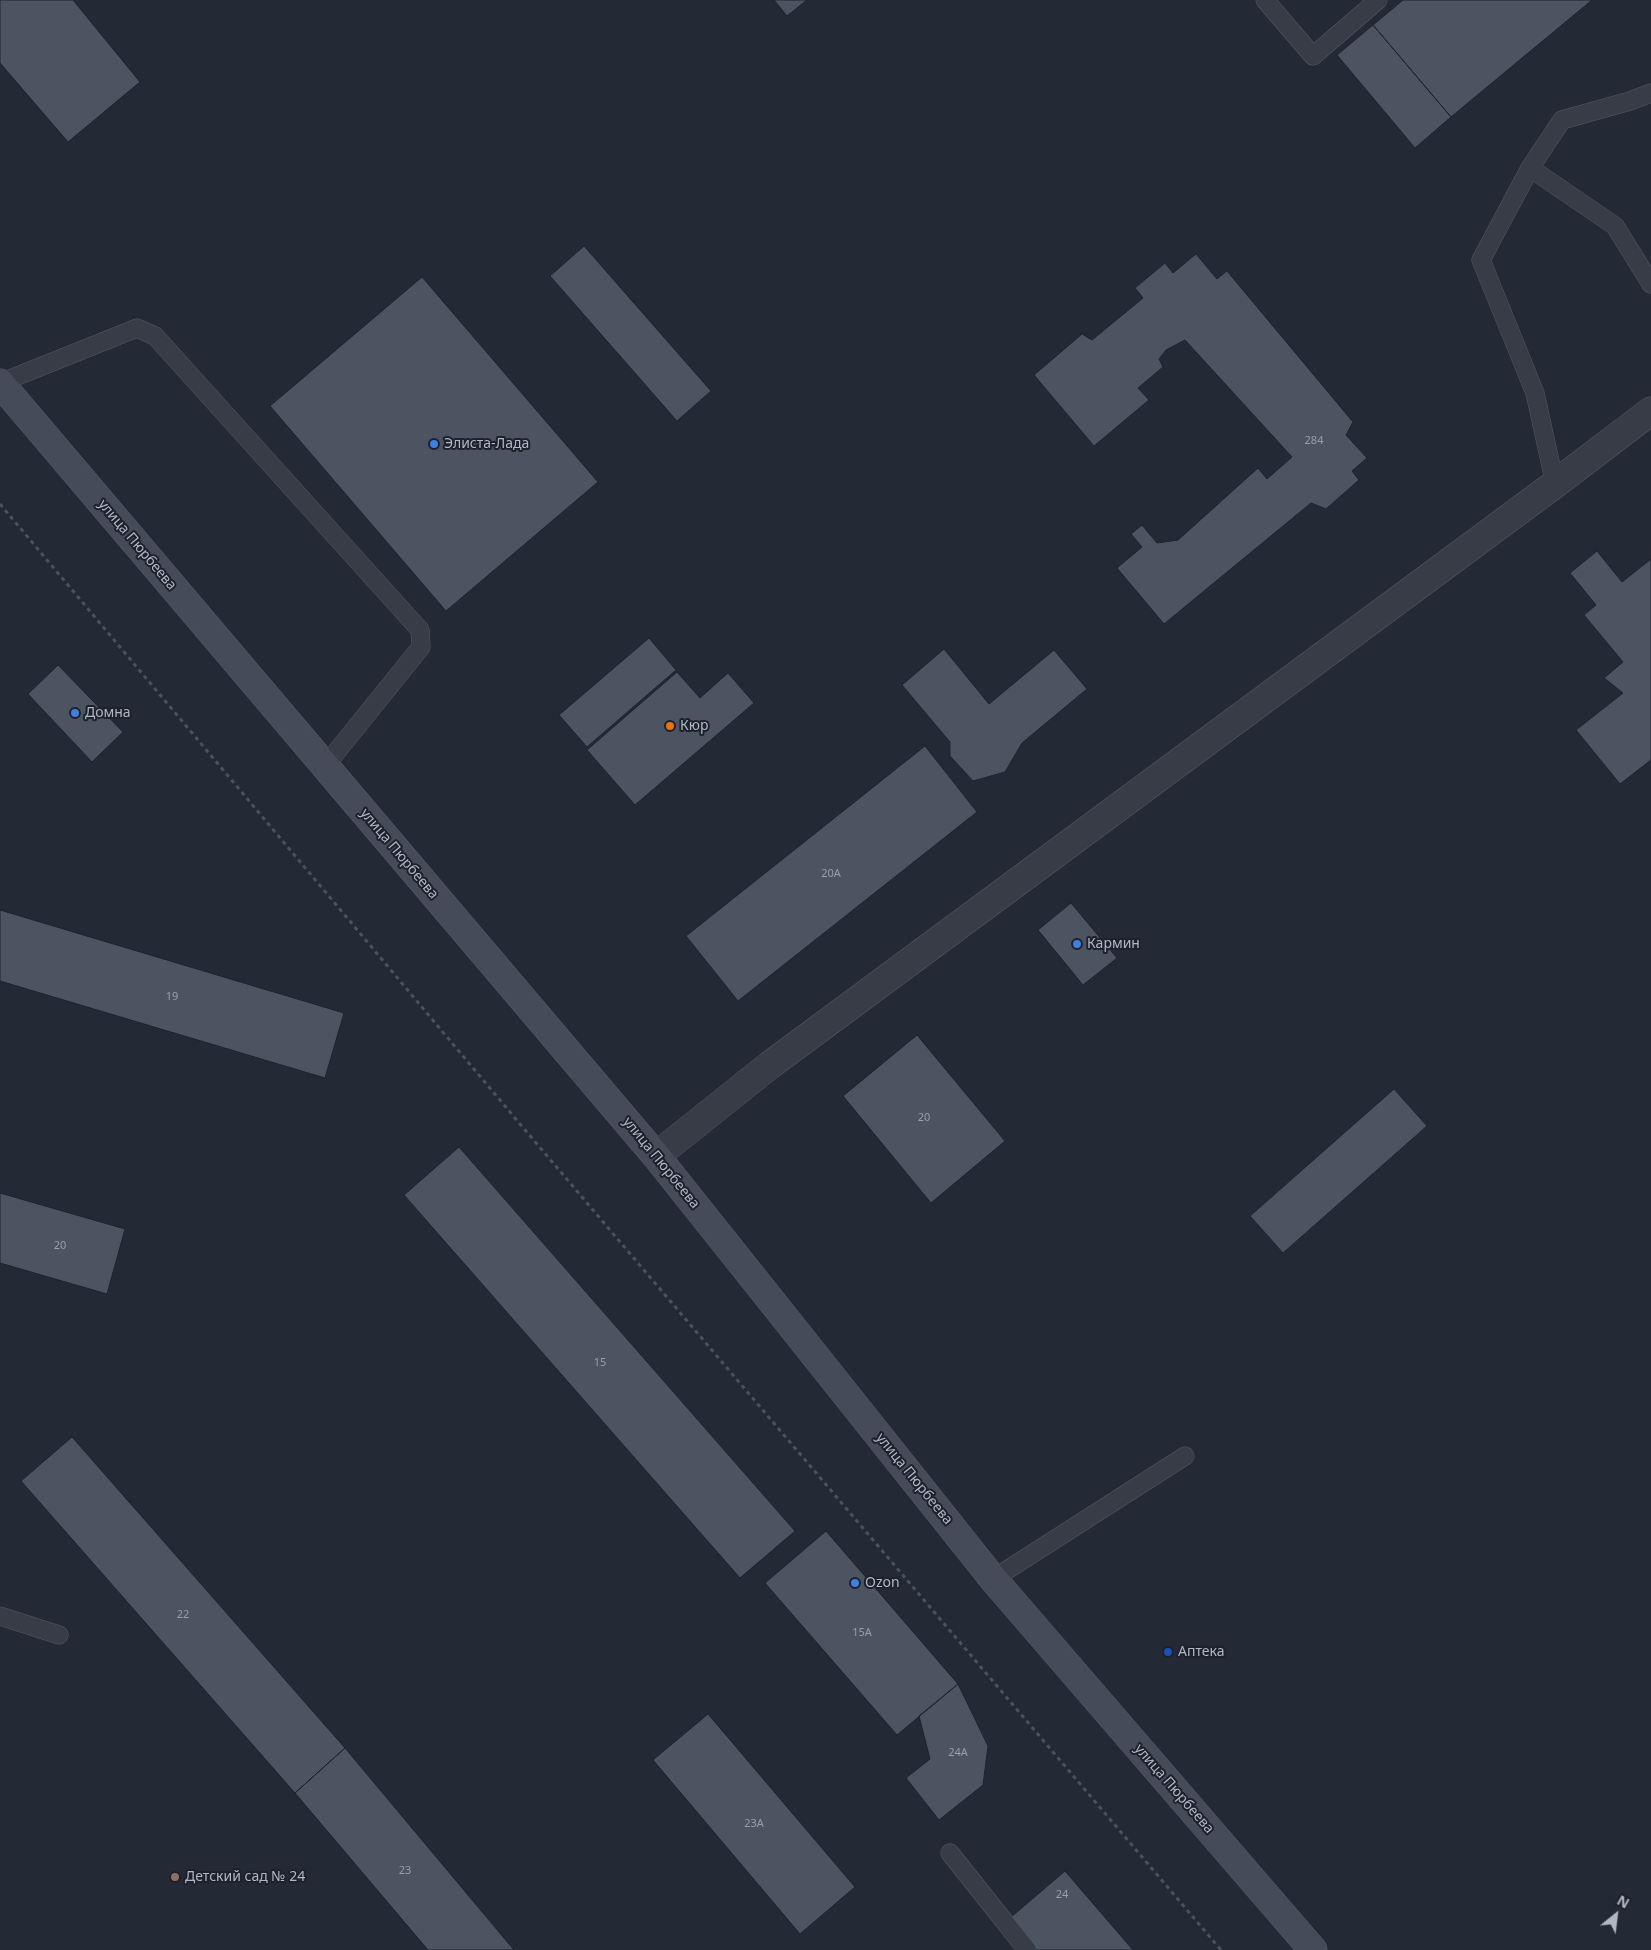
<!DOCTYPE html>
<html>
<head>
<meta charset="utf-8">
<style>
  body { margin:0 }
  #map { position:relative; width:1651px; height:1950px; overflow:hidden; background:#232a36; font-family:"Noto Sans",sans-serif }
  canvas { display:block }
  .north { position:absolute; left:1591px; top:1890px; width:50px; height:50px; -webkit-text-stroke:4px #1c212c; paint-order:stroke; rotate:29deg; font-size:14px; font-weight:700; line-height:20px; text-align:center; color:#b1b7c3 }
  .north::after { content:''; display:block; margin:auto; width:18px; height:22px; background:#b1b7c3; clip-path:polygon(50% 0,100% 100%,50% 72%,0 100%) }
</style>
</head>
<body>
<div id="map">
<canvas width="1651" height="1950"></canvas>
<div class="north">N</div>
</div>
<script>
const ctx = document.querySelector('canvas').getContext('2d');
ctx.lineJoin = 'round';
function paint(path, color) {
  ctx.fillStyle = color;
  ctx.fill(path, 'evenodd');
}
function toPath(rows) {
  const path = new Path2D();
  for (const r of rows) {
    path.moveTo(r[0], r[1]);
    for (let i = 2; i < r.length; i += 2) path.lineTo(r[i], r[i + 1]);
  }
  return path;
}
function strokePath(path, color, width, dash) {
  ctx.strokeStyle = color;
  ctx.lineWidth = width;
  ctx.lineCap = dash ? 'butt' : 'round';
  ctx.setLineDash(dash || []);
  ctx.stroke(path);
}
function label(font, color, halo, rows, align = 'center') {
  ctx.font = font + ' "Noto Sans",sans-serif';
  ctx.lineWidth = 4;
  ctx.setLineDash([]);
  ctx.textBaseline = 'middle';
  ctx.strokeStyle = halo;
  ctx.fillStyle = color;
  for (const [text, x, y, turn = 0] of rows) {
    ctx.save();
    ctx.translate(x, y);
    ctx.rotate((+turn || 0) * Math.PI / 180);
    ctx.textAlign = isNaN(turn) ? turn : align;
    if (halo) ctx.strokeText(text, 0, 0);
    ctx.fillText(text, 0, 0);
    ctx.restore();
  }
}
const building = toPath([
  [0,0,73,0,140,82,68,142,0,63,0,0],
  [774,0,807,0,787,16,774,0],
  [1403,0,1592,0,1451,117,1373,25,1403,0],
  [1373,25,1451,117,1415,148,1337,55,1373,25],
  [584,246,711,391,677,421,550,276,584,246],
  [1196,254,1217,279,1227,271,1353,422,1346,435,1367,458,1352,471,1359,480,1326,509,1311,503,1164,624,1117,568,1142,547,1131,534,1142,525,1157,543,1178,540,1258,468,1267,479,1292,457,1185,340,1166,350,1159,359,1163,367,1138,388,1149,400,1094,446,1034,375,1082,334,1092,340,1143,298,1135,288,1165,263,1173,273,1196,254],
  [422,277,598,482,446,611,270,406,422,277],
  [1597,551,1622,582,1651,559,1651,760,1620,784,1576,730,1623,693,1604,678,1623,662,1584,615,1596,605,1570,573,1597,551],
  [649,638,676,670,587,747,559,715,649,638],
  [944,649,989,704,1054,650,1087,689,1022,743,1005,772,973,781,950,756,950,742,902,685,944,649],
  [58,665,123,732,92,762,28,694,58,665],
  [677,672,700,698,728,673,754,703,635,805,587,750,677,672],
  [925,746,977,812,738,1001,686,936,925,746],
  [1071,903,1117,958,1083,985,1038,930,1071,903],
  [0,910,344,1013,325,1078,0,981,0,910],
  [917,1035,1005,1141,931,1203,843,1096,917,1035],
  [1394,1089,1427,1126,1283,1253,1250,1216,1394,1089],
  [459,1147,795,1531,740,1578,404,1195,459,1147],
  [0,1193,125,1229,107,1294,0,1263,0,1193],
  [72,1437,345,1748,295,1793,21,1481,72,1437],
  [826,1531,958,1684,897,1735,765,1583,826,1531],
  [958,1684,988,1746,983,1785,939,1820,906,1778,930,1759,919,1716,958,1684],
  [708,1714,855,1887,800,1934,653,1760,708,1714],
  [345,1748,514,1950,428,1950,295,1793,345,1748],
  [1065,1871,1133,1950,1037,1950,1010,1918,1065,1871]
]);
paint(building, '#4c5462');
strokePath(building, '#1e232e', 1);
const lane = toPath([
  [1265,0,1313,56,1378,0],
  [1530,168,1615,226,1651,284],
  [0,383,137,328,155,336,420,630,421,647,325,766],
  [1555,484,1535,393,1481,260,1530,168,1562,120,1630,101,1651,93],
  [993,1579,1185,1456],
  [0,1616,59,1635],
  [950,1853,1027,1950]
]);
const street = toPath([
  [656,1156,770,1065,1555,484,1651,411]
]);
const secondary = toPath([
  [0,383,656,1156,993,1579,1313,1950]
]);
strokePath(lane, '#545a65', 19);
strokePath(street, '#545a65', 29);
strokePath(secondary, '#545a65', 29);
strokePath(toPath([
  [0,504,520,1124,1221,1950]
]), '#475559', 3, [4, 4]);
strokePath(lane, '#373c47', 18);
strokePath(street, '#373c47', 28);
strokePath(secondary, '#454b59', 28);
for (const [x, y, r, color] of [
  [434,444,5,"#3f7fe0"],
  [75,713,5,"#3f7fe0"],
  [670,726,5,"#e8710a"],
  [1077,944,5,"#3f7fe0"],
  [855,1583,5,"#3f7fe0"],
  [1168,1652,5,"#1a4fb4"],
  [175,1877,5,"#8d6e63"]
]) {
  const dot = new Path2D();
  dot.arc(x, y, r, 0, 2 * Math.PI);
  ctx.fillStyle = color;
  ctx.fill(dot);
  strokePath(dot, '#1c212c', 2);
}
label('11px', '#989eab', null, [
  ["284",1314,441],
  ["20А",831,874],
  ["19",172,997],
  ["20",924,1118],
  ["20",60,1246],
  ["15",600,1363],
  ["22",183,1615],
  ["15А",862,1633],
  ["24А",958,1753],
  ["23А",754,1824],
  ["23",405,1871],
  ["24",1062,1895]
]);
label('14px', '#b1b7c3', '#1c212c', [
  ["Элиста-Лада",444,444],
  ["Домна",85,713],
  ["Кюр",680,726],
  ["Кармин",1087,944],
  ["Ozon",865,1583],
  ["Аптека",1178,1652],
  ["Детский сад № 24",185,1877]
], 'left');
label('14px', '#b1b7c3', '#1c212c', [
  ["улица Пюрбеева",137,545,50],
  ["улица Пюрбеева",399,854,50],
  ["улица Пюрбеева",661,1163,51],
  ["улица Пюрбеева",914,1479,51],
  ["улица Пюрбеева",1174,1789,49]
]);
</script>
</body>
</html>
